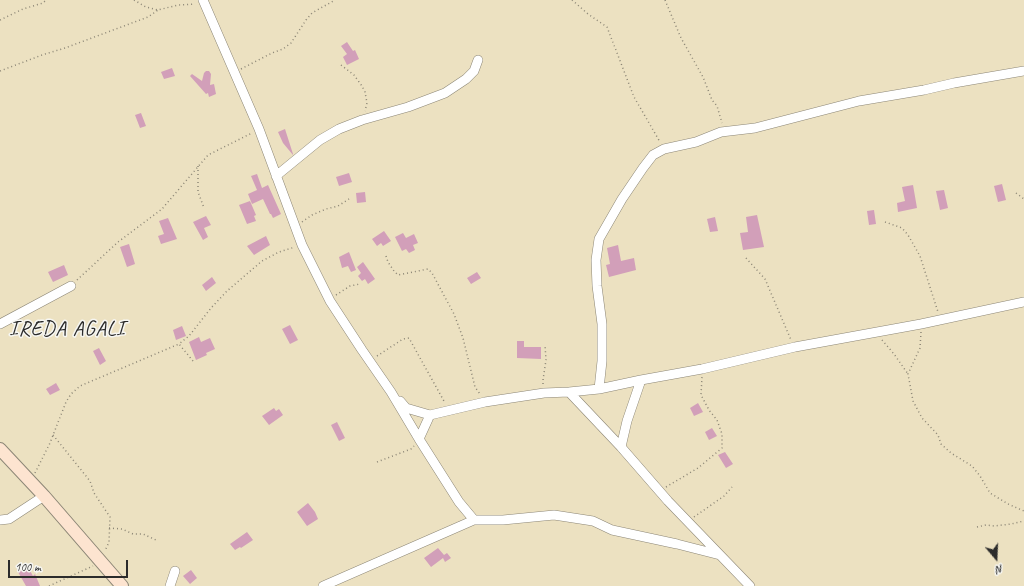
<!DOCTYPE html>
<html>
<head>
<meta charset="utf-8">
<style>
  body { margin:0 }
  #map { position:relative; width:1024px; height:586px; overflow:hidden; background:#ece1c1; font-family:Caveat,sans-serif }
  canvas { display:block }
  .north { position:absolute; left:976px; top:538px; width:40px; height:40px; -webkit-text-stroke:3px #f6f6f2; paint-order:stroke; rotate:161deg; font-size:11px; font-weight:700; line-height:16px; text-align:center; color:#2b2b2b }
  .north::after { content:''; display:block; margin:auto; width:14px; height:18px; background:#2b2b2b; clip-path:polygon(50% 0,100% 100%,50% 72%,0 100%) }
  .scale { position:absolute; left:8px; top:560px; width:120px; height:18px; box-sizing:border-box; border:2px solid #2b2b2b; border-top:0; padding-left:5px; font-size:12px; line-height:14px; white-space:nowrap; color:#2b2b2b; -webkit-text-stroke:3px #f6f6f2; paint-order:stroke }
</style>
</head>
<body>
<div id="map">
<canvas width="1024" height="586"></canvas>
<div class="north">N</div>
<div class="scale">100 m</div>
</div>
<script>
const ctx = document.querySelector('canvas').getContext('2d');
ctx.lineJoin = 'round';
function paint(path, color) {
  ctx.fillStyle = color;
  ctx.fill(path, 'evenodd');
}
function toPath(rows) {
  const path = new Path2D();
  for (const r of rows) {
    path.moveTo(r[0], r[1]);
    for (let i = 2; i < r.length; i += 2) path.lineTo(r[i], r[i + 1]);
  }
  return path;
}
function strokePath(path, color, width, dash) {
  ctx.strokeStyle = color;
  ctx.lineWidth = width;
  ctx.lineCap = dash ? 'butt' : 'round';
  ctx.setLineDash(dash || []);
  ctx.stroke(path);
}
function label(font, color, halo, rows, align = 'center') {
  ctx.font = font + ' Caveat,sans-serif';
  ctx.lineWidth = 3;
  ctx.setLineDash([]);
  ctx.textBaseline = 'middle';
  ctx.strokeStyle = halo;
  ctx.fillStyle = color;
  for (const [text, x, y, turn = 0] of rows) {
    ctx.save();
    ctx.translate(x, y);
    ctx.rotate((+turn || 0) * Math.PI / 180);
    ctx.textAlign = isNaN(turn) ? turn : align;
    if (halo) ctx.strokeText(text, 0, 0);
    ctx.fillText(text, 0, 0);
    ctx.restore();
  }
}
paint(toPath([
  [347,42,353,51,355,50,359,59,347,65,343,57,347,54,341,46],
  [172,68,175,76,164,79,161,72],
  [206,71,209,71,211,74,210,85,214,84,216,94,209,97,208,93,206,94,190,76,192,74,202,81,204,73],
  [141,113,146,126,140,128,135,115],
  [285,129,293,154,293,155,283,143,278,132],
  [349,173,352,182,339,186,336,177],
  [257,174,262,188,268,185,281,214,273,218,271,214,270,214,263,199,252,204,248,194,257,190,251,176],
  [1002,184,1006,200,998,202,994,186],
  [913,185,917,208,898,212,897,203,905,201,902,187],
  [944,190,948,208,940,210,936,191],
  [365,192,366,202,357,203,356,193],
  [250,201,256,215,254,216,256,221,247,224,239,205],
  [874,210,876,224,869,225,867,211],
  [757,215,764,247,743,250,740,233,748,232,746,217],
  [206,216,211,225,204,228,208,237,203,240,193,222],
  [715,217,718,231,710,232,707,219],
  [168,218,177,239,161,244,158,236,164,234,159,221],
  [384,231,391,241,383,246,381,243,377,246,372,239],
  [403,233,406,238,414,234,418,243,413,245,415,250,409,253,406,249,402,251,395,237],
  [266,236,270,245,254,255,247,246],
  [129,244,135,264,127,267,120,247],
  [618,245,621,261,634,258,636,270,609,277,606,265,610,264,607,248],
  [349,252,356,270,351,272,348,266,342,268,339,257],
  [363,262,375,279,368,284,365,279,362,281,358,276,361,273,357,267],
  [64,265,68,275,53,282,48,272],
  [477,272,481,278,471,284,467,278],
  [212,277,216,283,206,291,202,285],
  [290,325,298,340,290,344,282,329],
  [182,326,186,336,176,340,173,330],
  [199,337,201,342,210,338,215,349,206,353,207,355,196,360,189,342],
  [517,341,524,341,524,347,541,347,541,359,517,358],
  [99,348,106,361,100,365,93,351],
  [56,383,60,390,50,395,46,389],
  [698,403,703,412,694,416,690,408],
  [274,408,276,411,279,409,283,415,269,425,262,416],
  [337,422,345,438,339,441,331,425],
  [712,428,717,436,709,440,705,432],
  [725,452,733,464,726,468,718,455],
  [308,503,315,512,318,519,307,526,297,512],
  [247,532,253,540,241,548,240,547,235,550,230,544],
  [438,548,444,555,447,553,451,558,445,562,443,558,431,567,424,558],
  [28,567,33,576,35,574,40,586,26,586,18,572],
  [191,570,197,578,190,584,183,576]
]), '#d29fb9');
const street = toPath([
  [203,0,259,129,302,245,330,301,362,350,391,392,419,439,459,502,474,520,503,520,554,515,593,521,612,530,677,544,720,555],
  [276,176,320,140,339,129,362,120,408,107,445,93,466,79,474,71,478,60],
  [0,324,71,286],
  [599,389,602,361,602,324,597,286,596,260,599,239,622,199,643,168,653,155,664,149,696,142,721,132,755,128,859,101,924,90,954,83,1024,71],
  [569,392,621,447,668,501,750,586],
  [400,401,406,408,430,415,485,402,544,393,569,392,599,389,641,380,702,369,795,347,921,324,1024,302],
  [419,439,430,415],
  [621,447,627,421,641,380],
  [0,520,9,519,44,496],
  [170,586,175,571],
  [323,586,474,520]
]);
const secondary = toPath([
  [0,449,44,496,122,586]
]);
strokePath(street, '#8c8676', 10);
strokePath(secondary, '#8c8676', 14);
strokePath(toPath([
  [134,0,146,7,158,10,178,5,195,4],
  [572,0,588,14,607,27,634,97,660,142],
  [665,0,681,38,703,77,712,100,717,106,722,123],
  [0,20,23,9,43,3,46,0],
  [341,65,354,75,362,86,365,92,367,103,365,111],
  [241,69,272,53,283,49,291,43,306,20,312,13,335,0],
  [0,71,42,55,65,48,148,17,158,10],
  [198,166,198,192,204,208],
  [1016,193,1024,199],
  [302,222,312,215,326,209,338,206,349,199],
  [885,222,902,228,908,235,920,256,938,312],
  [386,256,388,262,394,271,398,275,428,269,432,273,454,314,463,338,475,387,480,394],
  [746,258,765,279,791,340],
  [77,280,118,242,162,209,208,155,252,133],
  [336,295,350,286,360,284],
  [921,332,920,348,908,374,913,401,922,418,938,435,941,444,951,453,972,466,980,476,990,493,1008,504,1024,511],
  [882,340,894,354,908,374],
  [377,356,403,339,409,338,445,403],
  [193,361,179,344,189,336,211,308,227,291,262,261,279,252,295,247],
  [543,384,543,380,546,360,545,345],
  [53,435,90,481,94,493,110,517,109,542,105,551],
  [377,462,411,449,414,446],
  [35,473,50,443,66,402,71,394,80,386,179,344],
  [666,487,698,468,722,448,722,434,717,420,709,410,701,395,702,377],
  [694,517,724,496,732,487],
  [977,527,986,525,994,526,1011,524,1024,521],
  [109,528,122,529,133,534,143,534,156,540],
  [49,586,93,566]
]), '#8c8676', 1.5, [1, 3]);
strokePath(street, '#fff', 9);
strokePath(secondary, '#fde4d0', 12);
ctx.letterSpacing = '1px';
label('21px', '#2b2b2b', '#f6f6f2', [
  ["IREDA AGALI",67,329]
]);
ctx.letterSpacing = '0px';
</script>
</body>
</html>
